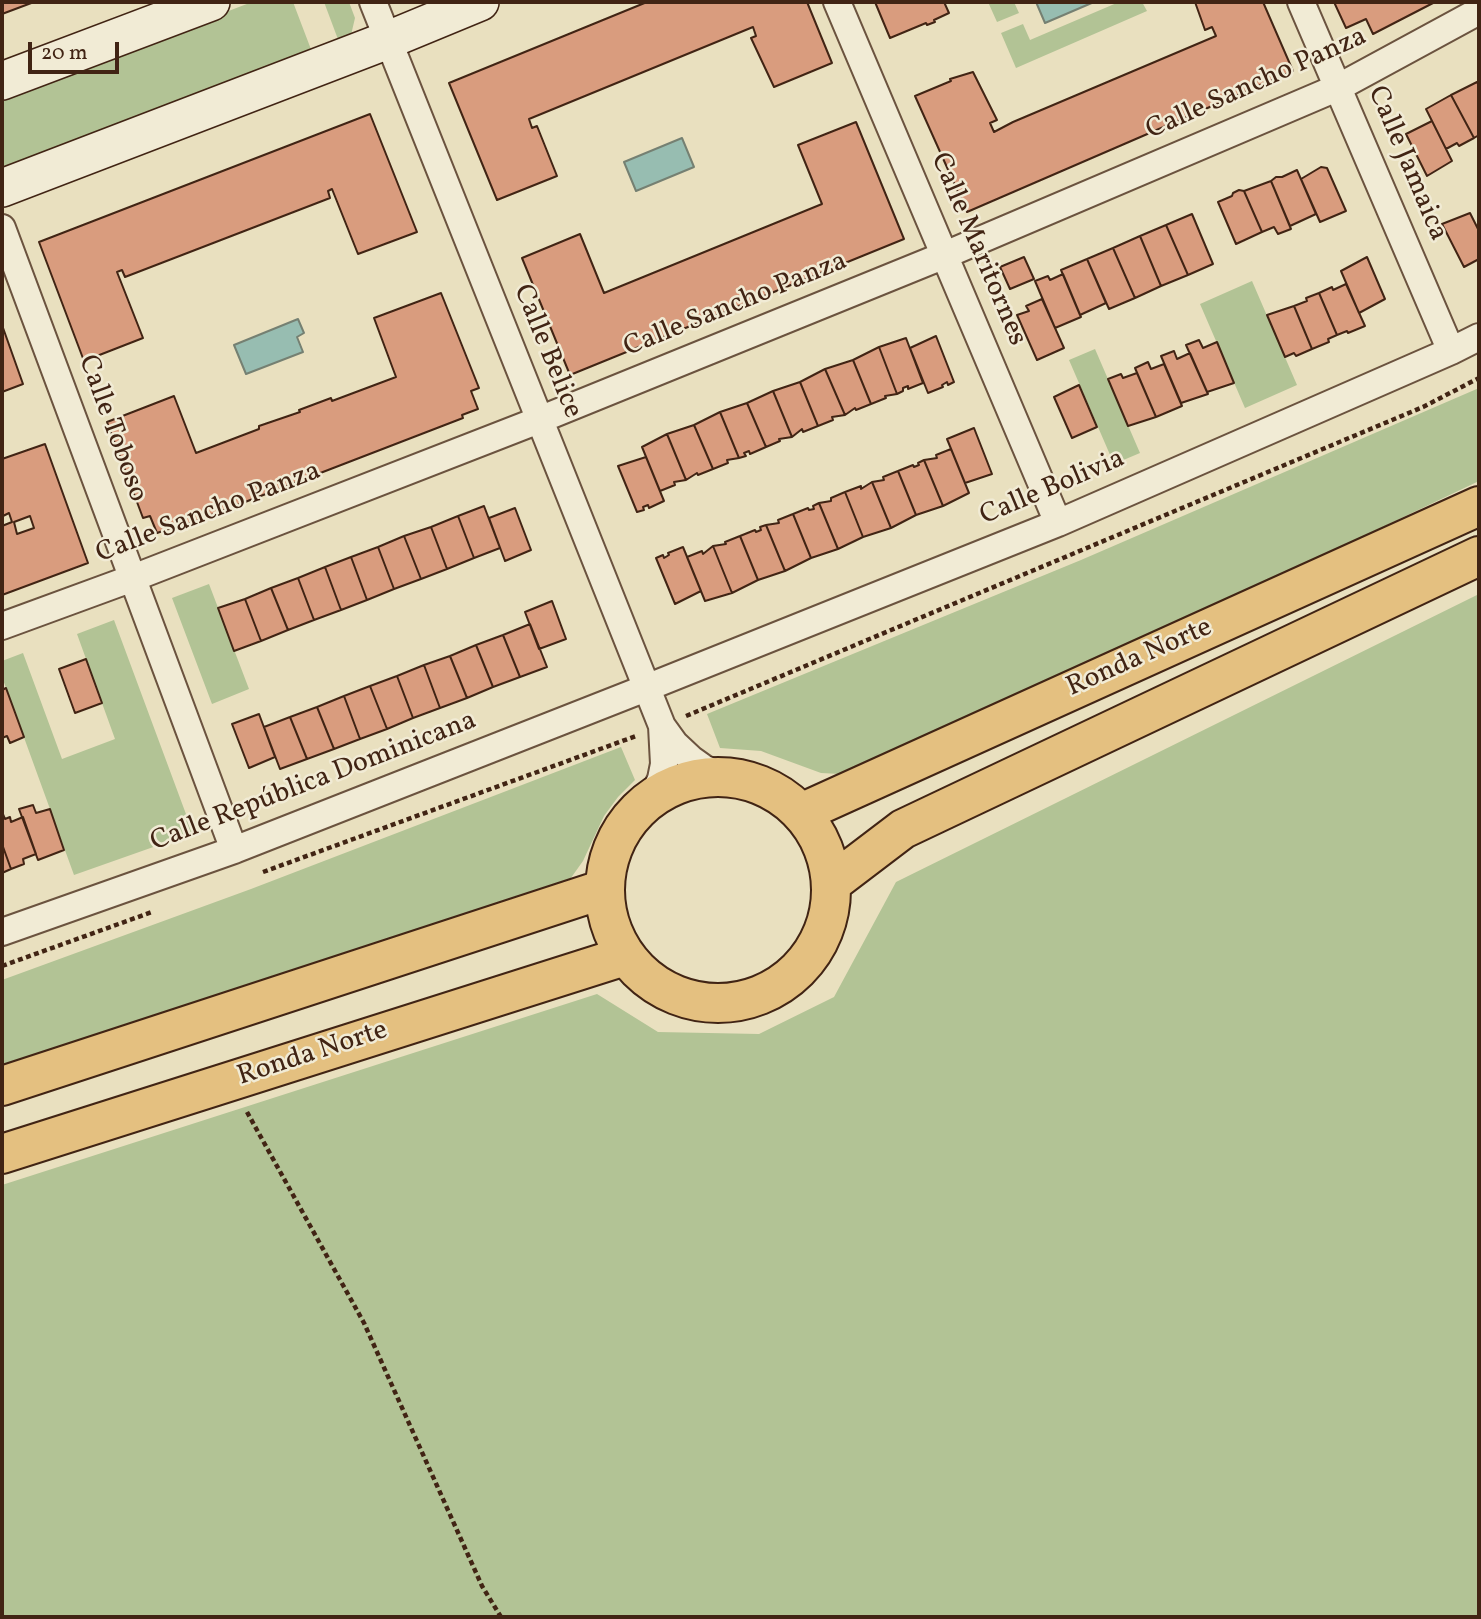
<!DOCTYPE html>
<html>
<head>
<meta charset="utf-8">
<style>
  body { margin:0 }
  #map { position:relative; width:1481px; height:1619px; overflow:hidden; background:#e9e0bf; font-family:Vollkorn,serif }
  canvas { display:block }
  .frame { position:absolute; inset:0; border:4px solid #412414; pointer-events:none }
  .scale { position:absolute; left:28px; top:42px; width:91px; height:32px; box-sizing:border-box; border:4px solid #412414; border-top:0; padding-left:9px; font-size:21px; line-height:24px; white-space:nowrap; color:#412414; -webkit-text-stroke:5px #f1ebd5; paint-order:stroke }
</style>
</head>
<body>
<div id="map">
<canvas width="1481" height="1619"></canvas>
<div class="frame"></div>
<div class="scale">20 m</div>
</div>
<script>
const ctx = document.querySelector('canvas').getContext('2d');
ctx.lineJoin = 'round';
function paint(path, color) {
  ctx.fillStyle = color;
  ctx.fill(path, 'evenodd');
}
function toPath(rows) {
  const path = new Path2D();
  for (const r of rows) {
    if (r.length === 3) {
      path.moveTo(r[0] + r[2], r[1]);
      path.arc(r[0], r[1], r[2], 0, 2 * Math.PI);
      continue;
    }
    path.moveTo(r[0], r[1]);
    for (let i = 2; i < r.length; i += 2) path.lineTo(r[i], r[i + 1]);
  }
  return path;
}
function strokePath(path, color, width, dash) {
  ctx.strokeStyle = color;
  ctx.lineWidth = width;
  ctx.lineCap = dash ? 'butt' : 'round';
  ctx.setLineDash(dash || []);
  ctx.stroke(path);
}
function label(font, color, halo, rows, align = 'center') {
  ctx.font = font + ' Vollkorn,serif';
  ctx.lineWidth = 5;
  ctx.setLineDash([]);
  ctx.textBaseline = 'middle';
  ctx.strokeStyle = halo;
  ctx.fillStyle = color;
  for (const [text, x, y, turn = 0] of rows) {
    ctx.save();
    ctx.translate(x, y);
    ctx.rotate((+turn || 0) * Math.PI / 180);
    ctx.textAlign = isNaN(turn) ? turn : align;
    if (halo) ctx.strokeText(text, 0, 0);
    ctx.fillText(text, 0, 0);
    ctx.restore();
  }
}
paint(toPath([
  [252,2,293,2,312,52,2,172,2,98],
  [324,2,349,2,355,18,351,35,339,42],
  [988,2,1014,2,1019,13,997,22],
  [1119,2,1142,2,1147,11,1016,68,1001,33,1023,24,1030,40],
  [1252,281,1297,385,1245,408,1200,304],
  [1095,349,1140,453,1114,464,1069,360],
  [1479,388,1479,481,887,763,840,774,821,773,761,751,720,748,707,714,1081,560],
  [209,584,249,689,212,704,172,598],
  [1479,594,1479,1617,2,1617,2,1185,597,994,658,1032,759,1034,834,997,896,882],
  [114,620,193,833,74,875,2,677,2,661,23,653,62,759,115,739,77,634],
  [621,747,635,780,618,797,604,816,583,861,568,882,2,1072,2,980,251,889]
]), '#b2c395');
const water = toPath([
  [1036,2,1094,2,1045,23,1036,2],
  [682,138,694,167,636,191,624,162,682,138],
  [298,319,304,333,297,337,303,352,246,374,234,345,298,319]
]);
paint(water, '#97bdb1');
strokePath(water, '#758072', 2);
const building = toPath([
  [2,2,34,2,2,14,2,2],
  [647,2,807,2,832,63,774,87,751,38,756,36,753,27,529,119,532,128,537,126,557,176,497,200,449,83,647,2],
  [875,2,944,2,949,13,934,20,935,22,927,25,926,23,890,38,875,2],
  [1195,2,1263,2,1293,71,967,212,915,96,951,81,950,79,973,72,997,120,990,123,994,132,1013,122,1216,36,1212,27,1205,30,1195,2],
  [1334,2,1435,2,1373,34,1366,19,1346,28,1334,2],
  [1477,82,1479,86,1479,135,1474,138,1451,95,1477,82],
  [1451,95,1474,138,1459,146,1457,143,1446,149,1426,109,1451,95],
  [370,114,417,232,358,254,332,189,328,191,330,198,125,277,122,270,117,272,143,338,84,361,39,242,370,114],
  [1432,121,1452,161,1427,176,1406,134,1432,121],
  [856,122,904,239,570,375,522,258,580,234,604,293,822,204,798,145,856,122],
  [1321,167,1327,168,1346,211,1320,222,1301,179,1321,167],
  [1297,170,1316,214,1290,226,1271,181,1276,177,1282,177,1297,170],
  [1271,181,1291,229,1278,234,1274,227,1262,232,1244,191,1271,181],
  [1239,190,1244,191,1262,232,1236,244,1218,202,1232,196,1233,193,1239,190],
  [1470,213,1479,231,1479,259,1464,267,1442,224,1470,213],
  [1192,214,1213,264,1188,275,1166,225,1192,214],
  [1166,225,1188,275,1161,286,1140,236,1166,225],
  [1140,236,1161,286,1135,298,1113,248,1140,236],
  [1113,248,1135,298,1109,309,1087,259,1113,248],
  [1024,257,1034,279,1010,289,1000,267,1024,257],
  [1367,257,1385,299,1359,313,1341,271,1367,257],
  [1087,259,1106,303,1080,315,1061,270,1087,259],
  [1063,274,1081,317,1055,328,1035,281,1048,276,1050,280,1063,274],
  [1346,284,1365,326,1348,333,1347,331,1337,335,1319,293,1332,287,1333,290,1346,284],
  [441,293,479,388,471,391,478,409,462,415,463,418,175,529,174,527,157,533,150,516,143,518,107,422,174,396,196,453,259,429,259,426,300,412,299,410,331,398,332,401,396,377,374,318,441,293],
  [1319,293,1337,335,1328,339,1329,342,1312,349,1294,306,1307,301,1306,298,1319,293],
  [1042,299,1064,348,1037,360,1017,315,1029,311,1026,306,1042,299],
  [1294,306,1312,349,1296,356,1294,353,1285,357,1267,315,1294,306],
  [2,325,23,384,2,392,2,325],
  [936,336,954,382,948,385,947,382,942,385,943,387,928,393,910,348,936,336],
  [906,338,923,383,908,389,908,386,903,388,903,391,897,394,879,347,906,338],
  [1199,340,1203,348,1217,342,1234,383,1207,392,1186,345,1199,340],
  [879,347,897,394,885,396,886,398,871,404,853,360,879,347],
  [1174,351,1177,359,1190,353,1208,394,1181,403,1161,356,1174,351],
  [853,360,871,404,856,410,855,408,845,415,825,369,853,360],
  [1148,362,1151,369,1164,364,1182,406,1156,417,1135,368,1148,362],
  [825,369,845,415,832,417,833,420,818,426,800,382,825,369],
  [1137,373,1156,417,1128,426,1108,379,1121,374,1123,378,1137,373],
  [800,382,818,426,803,432,802,429,792,437,773,391,800,382],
  [1079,385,1097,427,1072,438,1054,397,1079,385],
  [773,391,792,437,779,439,780,441,766,447,747,403,773,391],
  [747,403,766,447,750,454,749,451,744,453,746,456,739,458,720,412,747,403],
  [720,412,739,458,727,460,728,463,713,469,694,425,720,412],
  [694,425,713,469,698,475,697,473,686,480,667,434,694,425],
  [974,428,992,474,965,483,947,439,974,428],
  [667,434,686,480,674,482,675,485,660,491,642,447,667,434],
  [45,444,88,563,2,595,2,526,12,522,9,513,3,516,2,513,2,459,45,444],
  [30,516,34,528,17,534,14,522,30,516],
  [951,449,969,493,943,506,924,460,937,458,936,455,951,449],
  [646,457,664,501,649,508,648,505,643,507,644,510,637,512,618,466,646,457],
  [924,460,943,506,916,515,898,471,913,465,914,467,919,465,918,463,924,460],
  [898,471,916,515,891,528,872,482,884,480,883,477,898,471],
  [872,482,891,528,863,537,845,492,861,486,861,489,872,482],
  [845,492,863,537,838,549,819,503,831,501,831,498,845,492],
  [819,503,838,549,811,558,793,514,808,508,809,510,814,509,813,506,819,503],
  [484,506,500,548,474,558,458,516,484,506],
  [515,508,531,550,505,561,489,518,515,508],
  [793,514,811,558,785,571,766,525,779,523,778,520,793,514],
  [458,516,474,558,447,569,431,527,458,516],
  [766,525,785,571,758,580,740,536,755,530,756,532,761,530,760,527,766,525],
  [431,527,447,569,421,579,404,536,431,527],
  [404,536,421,579,394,589,378,547,404,536],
  [740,536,758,580,732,593,713,546,726,544,725,542,740,536],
  [713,546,732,593,705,601,687,557,702,551,703,554,713,546],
  [378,547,394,589,367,600,351,557,378,547],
  [683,547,701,591,675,604,656,558,663,555,664,558,669,555,668,553,683,547],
  [351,557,367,600,341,610,325,567,351,557],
  [325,567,341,610,314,620,298,578,325,567],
  [298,578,314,620,288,630,271,588,298,578],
  [271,588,288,630,261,641,245,599,271,588],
  [245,599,261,641,234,651,218,608,245,599],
  [552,601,566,639,539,649,525,612,552,601],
  [530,624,547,667,520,677,503,635,530,624],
  [503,635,520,677,493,687,476,645,503,635],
  [476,645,493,687,467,698,450,656,476,645],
  [450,656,467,698,440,708,424,665,450,656],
  [86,659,102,703,75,713,59,669,86,659],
  [424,665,440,708,413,718,397,676,424,665],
  [397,676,413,718,387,729,370,686,397,676],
  [370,686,387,729,360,739,344,696,370,686],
  [6,688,24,737,10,743,7,736,2,738,2,690,6,688],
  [344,696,360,739,334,749,317,707,344,696],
  [317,707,334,749,307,759,290,717,317,707],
  [259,714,275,757,249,768,232,724,259,714],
  [290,717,307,759,280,769,264,727,290,717],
  [33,805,36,813,50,809,64,850,38,860,19,809,33,805],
  [3,814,5,819,10,817,11,822,23,817,36,854,23,859,24,864,11,869,2,844,3,814],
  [2,844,11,869,2,873,2,844]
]);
paint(building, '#d99c7e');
strokePath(building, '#412414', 2);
const street = toPath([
  [373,2,662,726,675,744,691,759,705,769,731,779],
  [837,2,1058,523],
  [1301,2,1451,351],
  [2,228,234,850],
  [2,626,133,578,539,420,945,255,1339,87,1479,11],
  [651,800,661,779,664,764,662,726],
  [2,932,234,850,646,688,1058,523,1451,351,1479,337]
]);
const secondary = toPath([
  [2,81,211,2],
  [2,188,388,40,480,2]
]);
const primary = toPath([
  [718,890,113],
  [801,813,1479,506],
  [832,883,903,829,1479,556],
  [2,1086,604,889],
  [2,1154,625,956]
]);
strokePath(street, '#6b533f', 30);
strokePath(secondary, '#412414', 40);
strokePath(primary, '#412414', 42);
strokePath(toPath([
  [686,716,1423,407,1479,378],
  [263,872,636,736],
  [2,966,152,912],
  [247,1112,364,1323,482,1586,501,1617]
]), '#412414', 4.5, [5, 3.5]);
strokePath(street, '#f1ebd5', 26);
strokePath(secondary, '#f1ebd5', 37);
strokePath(primary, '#e4c080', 38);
label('28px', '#412414', '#f1ebd5', [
  ["Calle Sancho Panza",1257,85,-24],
  ["Calle Jamaica",1406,164,67],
  ["Calle Maritornes",977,250,67],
  ["Calle Sancho Panza",736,306,-22],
  ["Calle Belice",546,352,68],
  ["Calle Toboso",111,429,70],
  ["Calle Bolivia",1053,489,-23],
  ["Calle Sancho Panza",209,514,-21],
  ["Ronda Norte",1140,659,-24],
  ["Calle República Dominicana",314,783,-21],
  ["Ronda Norte",313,1055,-18]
]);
</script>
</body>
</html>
